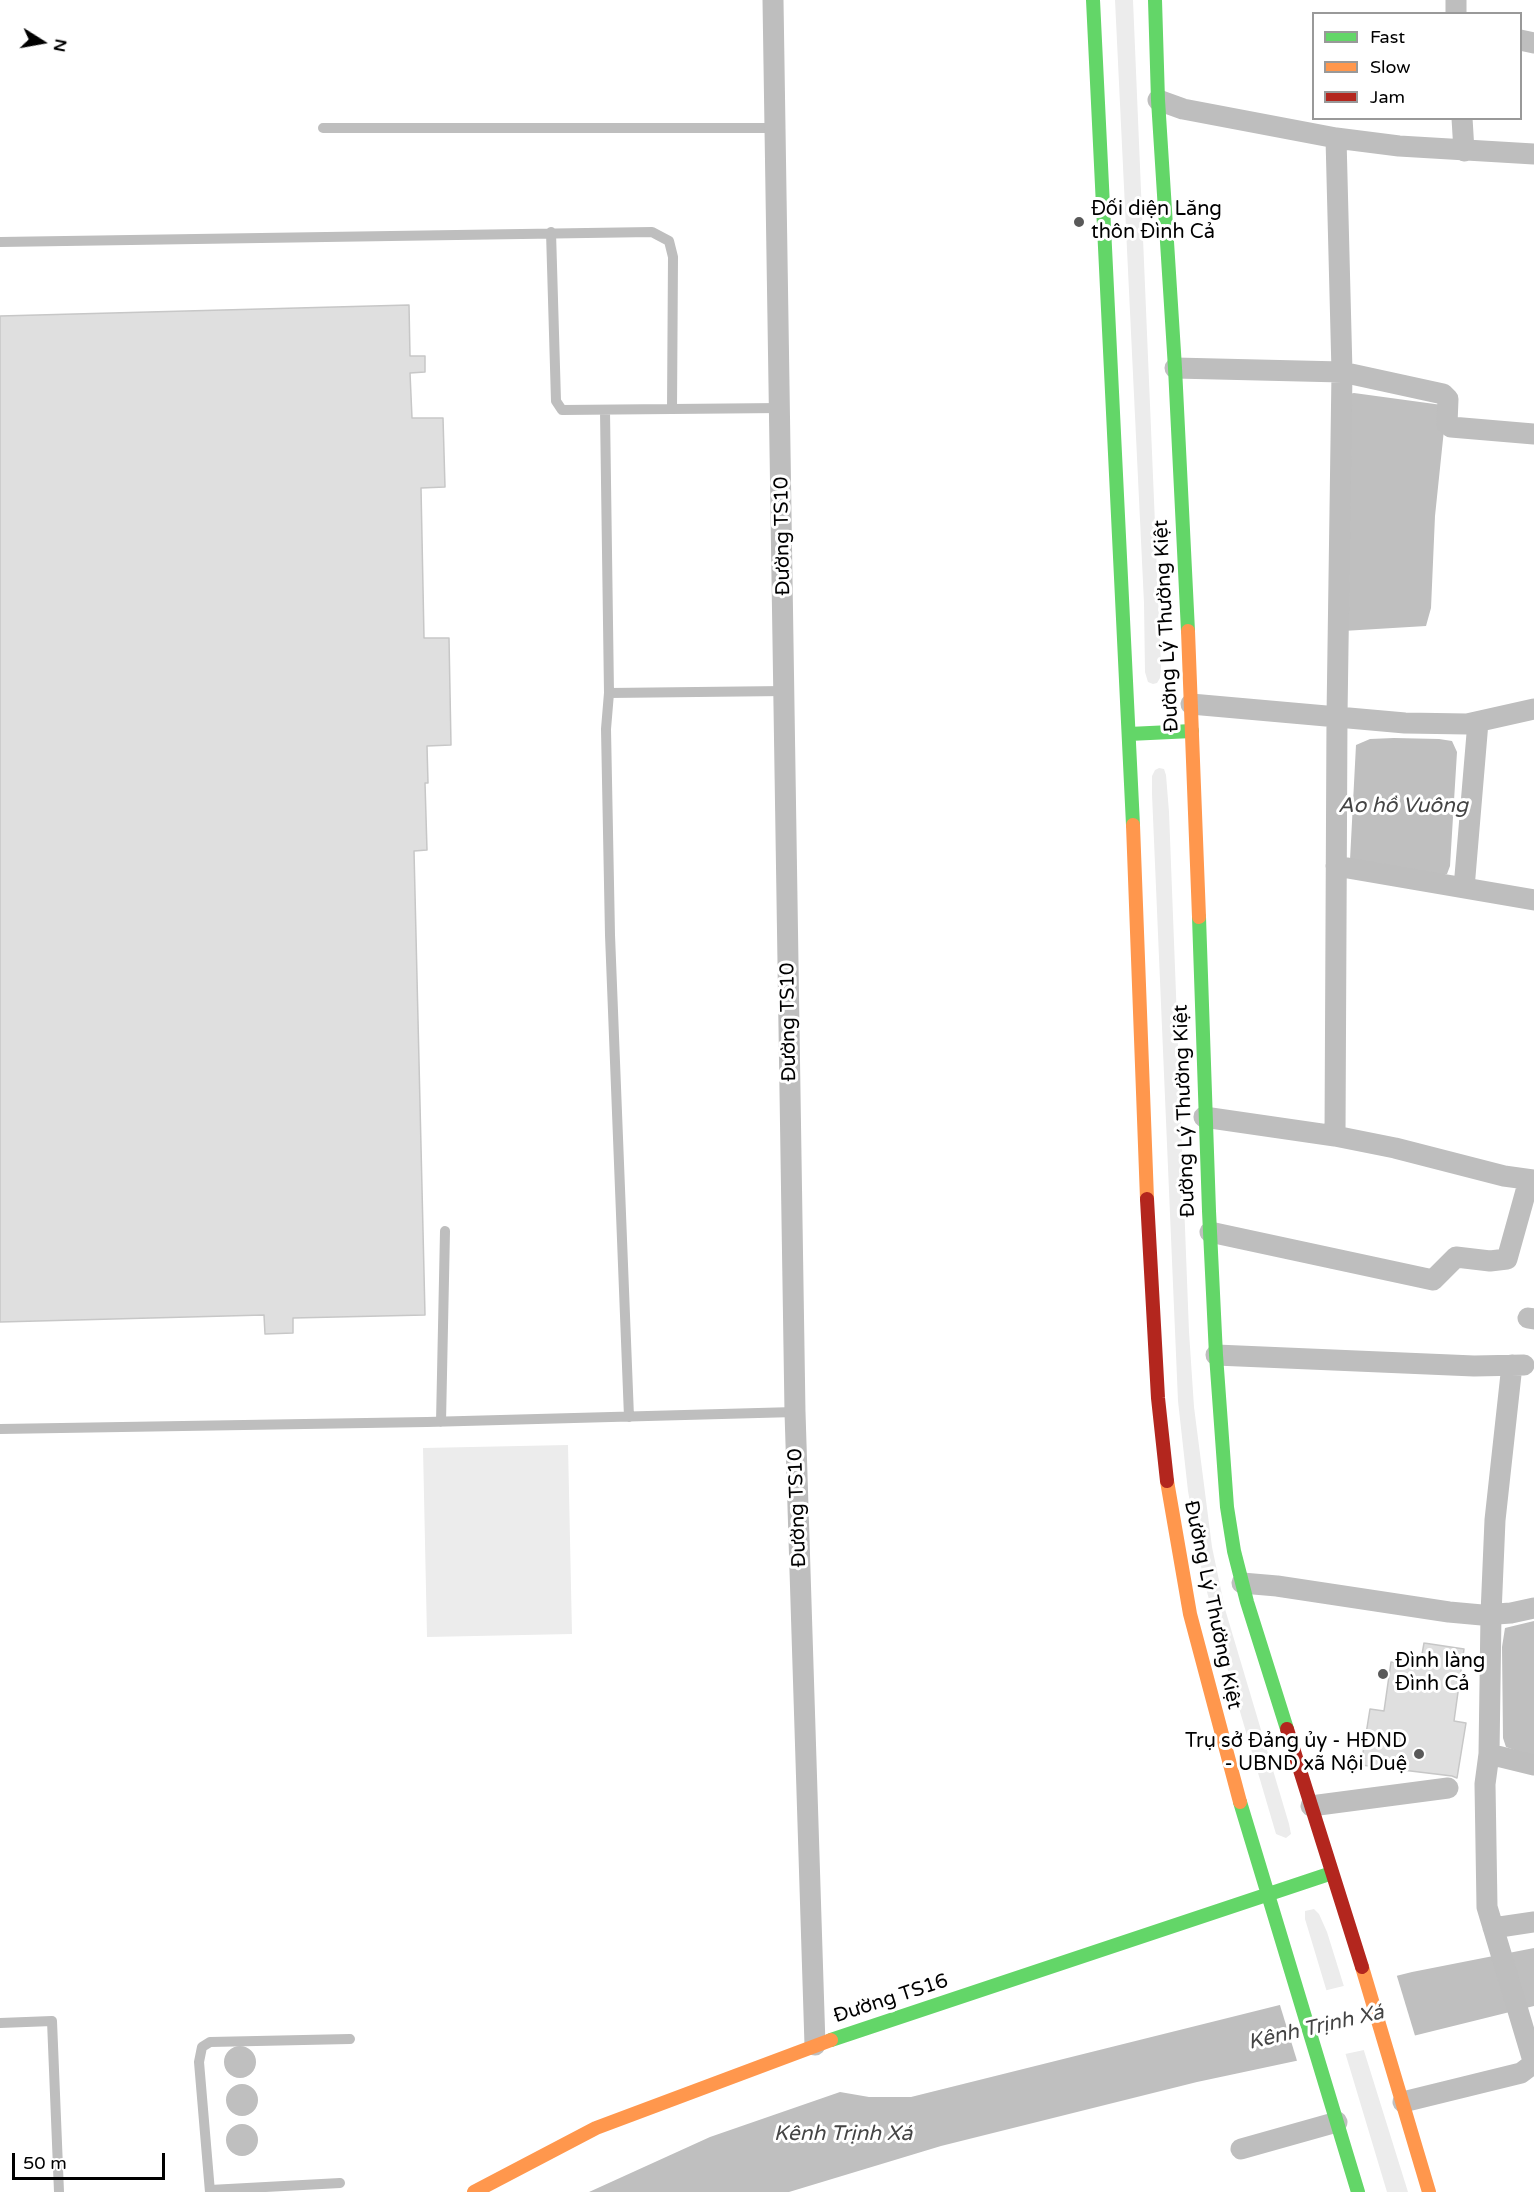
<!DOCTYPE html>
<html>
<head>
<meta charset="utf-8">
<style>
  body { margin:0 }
  #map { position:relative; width:1534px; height:2192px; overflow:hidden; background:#fff; font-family:"Varela Round",sans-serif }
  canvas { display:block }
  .legend { position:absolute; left:1312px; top:12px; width:210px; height:108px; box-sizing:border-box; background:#fff; border:2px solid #999; margin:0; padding:8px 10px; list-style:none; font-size:18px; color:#000 }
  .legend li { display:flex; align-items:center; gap:12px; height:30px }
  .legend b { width:30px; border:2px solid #999 }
  .north { position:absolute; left:12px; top:12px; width:60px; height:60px; -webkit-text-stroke:4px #fff; paint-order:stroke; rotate:101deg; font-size:16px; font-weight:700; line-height:24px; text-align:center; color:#000 }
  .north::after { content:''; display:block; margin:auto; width:21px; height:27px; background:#000; clip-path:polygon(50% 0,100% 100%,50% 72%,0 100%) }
  .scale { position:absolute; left:12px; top:2153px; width:153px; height:27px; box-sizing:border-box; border:3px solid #000; border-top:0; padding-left:8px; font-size:18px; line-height:21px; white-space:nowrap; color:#000; -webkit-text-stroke:4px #fff; paint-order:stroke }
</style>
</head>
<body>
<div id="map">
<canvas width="1534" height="2192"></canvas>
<ul class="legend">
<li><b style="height:8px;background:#63d668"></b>Fast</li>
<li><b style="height:8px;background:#ff974d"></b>Slow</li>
<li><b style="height:8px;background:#b3261e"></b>Jam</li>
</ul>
<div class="north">N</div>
<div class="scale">50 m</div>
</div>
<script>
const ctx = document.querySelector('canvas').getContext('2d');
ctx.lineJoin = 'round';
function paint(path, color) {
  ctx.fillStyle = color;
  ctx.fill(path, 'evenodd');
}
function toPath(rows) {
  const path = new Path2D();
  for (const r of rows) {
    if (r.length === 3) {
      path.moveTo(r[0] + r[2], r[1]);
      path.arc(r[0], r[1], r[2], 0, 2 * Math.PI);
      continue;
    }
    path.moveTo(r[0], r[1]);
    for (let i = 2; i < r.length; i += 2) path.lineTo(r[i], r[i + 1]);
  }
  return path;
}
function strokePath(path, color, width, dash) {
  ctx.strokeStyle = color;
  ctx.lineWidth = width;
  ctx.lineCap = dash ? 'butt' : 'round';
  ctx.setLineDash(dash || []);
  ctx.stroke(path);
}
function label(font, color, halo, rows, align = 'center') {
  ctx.font = font + ' "Varela Round",sans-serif';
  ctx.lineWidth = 6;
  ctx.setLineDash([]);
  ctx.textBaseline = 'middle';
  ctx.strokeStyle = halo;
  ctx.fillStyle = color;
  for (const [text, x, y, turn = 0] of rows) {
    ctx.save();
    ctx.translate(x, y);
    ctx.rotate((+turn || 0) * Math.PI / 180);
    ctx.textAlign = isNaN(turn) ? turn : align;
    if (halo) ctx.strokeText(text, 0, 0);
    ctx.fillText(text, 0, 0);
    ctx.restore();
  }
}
paint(toPath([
  [1115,0,1133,0,1161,667,1160,678,1157,683,1153,684,1148,682,1145,672,1144,603],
  [1159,768,1164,769,1166,775,1169,812,1189,1332,1194,1407,1212,1547,1225,1609,1289,1824,1291,1834,1286,1838,1276,1834,1221,1647,1202,1572,1188,1491,1178,1401,1152,794,1152,776,1155,770],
  [568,1445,572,1634,427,1637,423,1448],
  [1314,1909,1319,1914,1327,1932,1408,2192,1387,2192,1305,1919,1305,1911]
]), '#ececec');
paint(toPath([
  [1354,393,1442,405,1445,420,1435,516,1431,608,1426,626,1343,631,1339,396],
  [1394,738,1439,739,1452,741,1457,752,1450,866,1447,874,1431,875,1350,860,1356,745,1370,739],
  [1534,1621,1534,1757,1506,1747,1503,1738,1502,1647,1505,1628],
  [1534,1948,1534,2006,1413,2036,1197,2082,941,2146,789,2192,589,2192,710,2137,840,2092,869,2097,911,2097,1412,1972],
  [240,2062,16],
  [242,2100,16],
  [242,2140,16]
]), '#bfbfbf');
paint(toPath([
  [1396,1973,1416,2039,1298,2064,1279,2002]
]), '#fff');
const building = toPath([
  [409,305,410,356,425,356,425,372,410,373,412,418,443,418,445,487,421,488,424,638,449,638,451,745,427,746,428,783,425,783,427,850,414,851,425,1315,293,1318,293,1333,265,1334,264,1315,0,1322,0,316,409,305],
  [1424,1643,1464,1649,1454,1721,1466,1723,1457,1778,1452,1776,1361,1765,1370,1709,1384,1711,1391,1662,1420,1666,1424,1643]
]);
paint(building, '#dfdfdf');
strokePath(building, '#c7c7c7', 1.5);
strokePath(toPath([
  [323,128,776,128],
  [551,232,556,401,562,410,781,408],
  [0,242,652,232,669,241,673,257,672,409],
  [605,411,609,693],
  [629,1417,610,935,606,729,609,693,785,691],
  [441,1422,445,1231],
  [0,1429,427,1422,795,1412],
  [0,2023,52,2021,59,2192],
  [210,2190,340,2183],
  [210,2192,199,2062,202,2047,210,2042,350,2039]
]), '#bebebe', 10);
strokePath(toPath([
  [773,0,795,1412,815,2045],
  [1456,0,1456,14],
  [1520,40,1534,43],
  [1158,100,1183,109,1336,138,1399,146,1534,154],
  [1462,118,1464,151],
  [1175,368,1342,372,1443,394,1448,399,1447,424,1451,427,1534,434],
  [1191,704,1405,723,1467,724,1534,709],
  [1336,866,1534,900],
  [1464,888,1478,722],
  [1204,1117,1335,1136,1395,1148,1504,1176,1534,1180],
  [1335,1136,1337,716,1342,372,1336,138],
  [1210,1232,1433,1280,1456,1257,1490,1261,1507,1259,1529,1180],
  [1528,1318,1534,1319],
  [1216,1355,1474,1366,1524,1365],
  [1512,1365,1495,1520,1491,1614,1489,1754,1534,1765],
  [1242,1583,1277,1586,1449,1612,1482,1615,1511,1613,1534,1608],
  [1489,1754,1485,1784,1487,1907,1534,2064],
  [1311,1806,1448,1788],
  [1493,1928,1534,1922],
  [1403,2102,1521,2073,1534,2063],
  [1241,2149,1337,2122]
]), '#bebebe', 21);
strokePath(toPath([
  [1093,0,1133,825],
  [1155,0,1158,100,1175,368,1188,631],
  [1129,734,1192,731],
  [1199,917,1209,1211,1216,1355,1227,1507,1234,1551,1247,1602,1287,1729],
  [1240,1802,1358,2192],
  [831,2040,1332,1873]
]), '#63d668', 14);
strokePath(toPath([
  [1188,631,1199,917],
  [1133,825,1147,1199],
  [1167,1481,1190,1614,1240,1802],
  [1362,1967,1429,2192],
  [474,2192,596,2128,831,2040]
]), '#ff974d', 14);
strokePath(toPath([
  [1147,1199,1158,1398,1167,1481],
  [1287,1729,1362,1967]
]), '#b3261e', 14);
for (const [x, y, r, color] of [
  [1079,222,6,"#595959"],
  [1383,1674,6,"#595959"],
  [1419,1754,6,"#595959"]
]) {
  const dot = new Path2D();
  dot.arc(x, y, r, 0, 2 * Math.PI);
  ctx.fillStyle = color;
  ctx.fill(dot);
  strokePath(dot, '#fff', 2);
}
label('20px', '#000', '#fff', [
  ["Đối diện Lăng",1091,210],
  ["thôn Đình Cả",1091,233],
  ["Đình làng",1395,1662],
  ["Đình Cả",1395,1685],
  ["Trụ sở Đảng ủy - HĐND",1407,1742,"right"],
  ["- UBND xã Nội Duệ",1407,1765,"right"]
], 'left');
label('20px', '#000', '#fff', [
  ["Đường TS10",783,536,-91],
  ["Đường Lý Thường Kiệt",1167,626,-93],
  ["Đường TS10",789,1022,-91],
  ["Đường Lý Thường Kiệt",1185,1111,-92],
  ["Đường TS10",798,1508,-92],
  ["Đường Lý Thường Kiệt",1212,1605,78],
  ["Đường TS16",891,1999,-18]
]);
label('italic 21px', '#444', '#fff', [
  ["Ao hồ Vuông",1403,806],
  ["Kênh Trịnh Xá",1316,2028,-13],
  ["Kênh Trịnh Xá",843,2134]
]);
</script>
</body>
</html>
